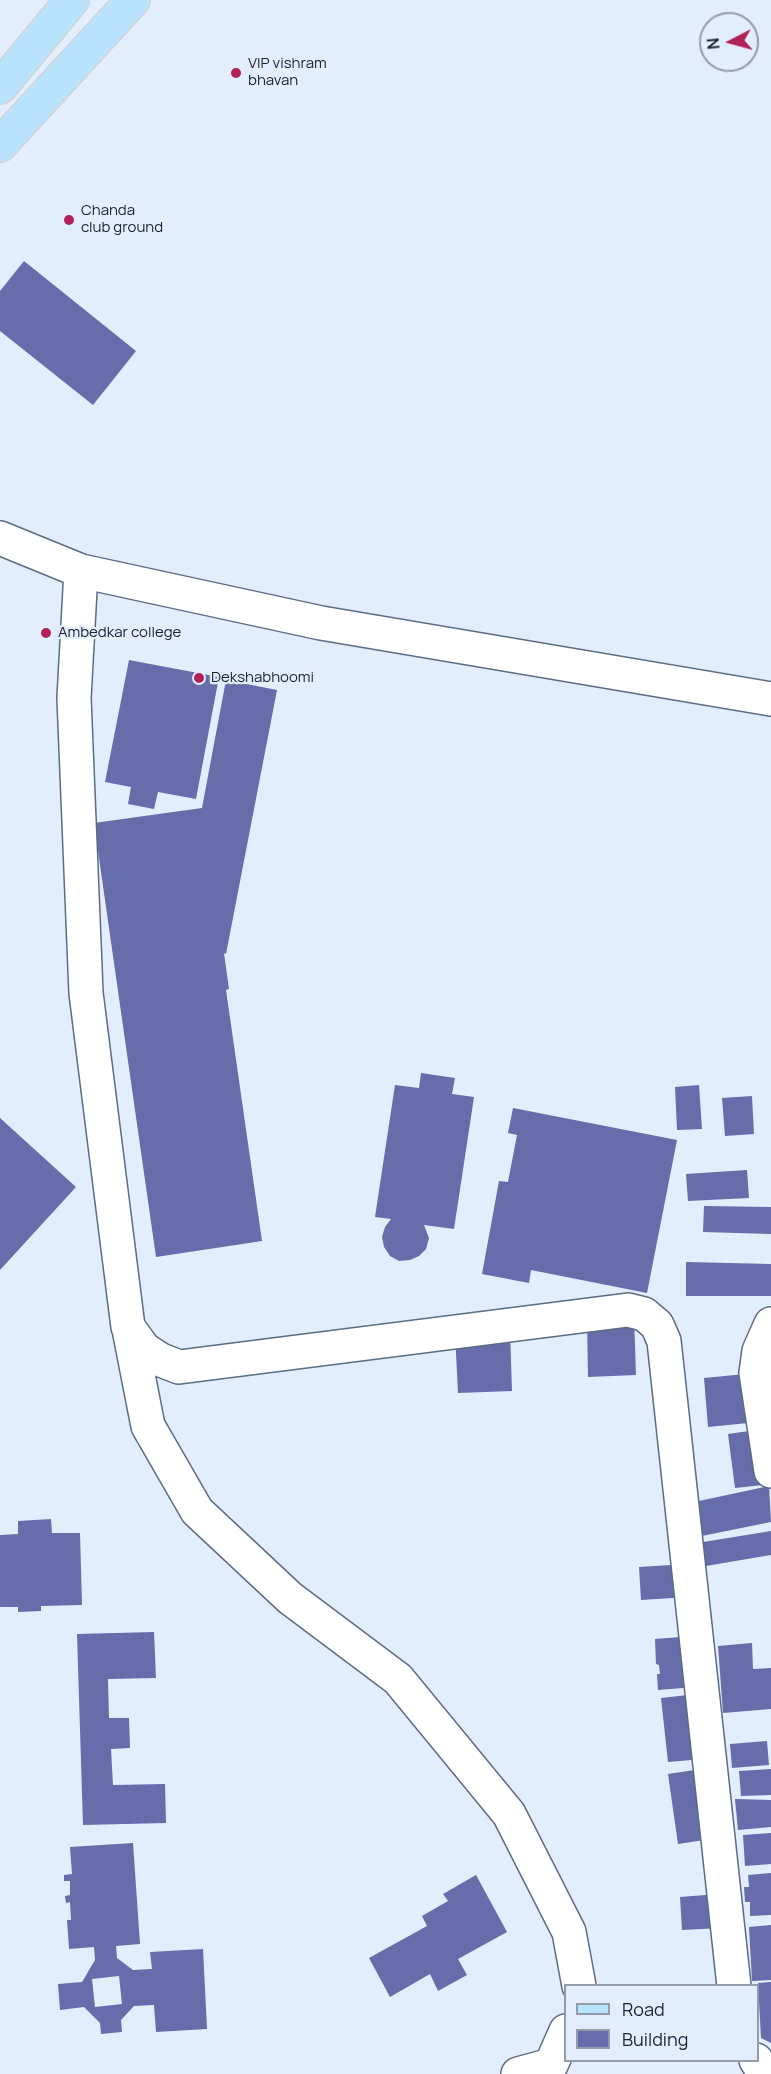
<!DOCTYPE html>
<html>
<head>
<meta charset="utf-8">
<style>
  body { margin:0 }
  #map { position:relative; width:771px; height:2074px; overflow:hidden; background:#e2edfe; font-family:Manrope,sans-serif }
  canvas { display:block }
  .legend { position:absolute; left:564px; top:1984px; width:195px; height:78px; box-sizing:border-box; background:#e2edfe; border:2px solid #929caa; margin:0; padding:8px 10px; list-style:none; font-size:18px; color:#1b222c }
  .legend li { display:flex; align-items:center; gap:12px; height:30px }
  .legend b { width:30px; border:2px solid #929caa }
  .north { position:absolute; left:699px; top:12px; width:60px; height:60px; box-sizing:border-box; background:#e2edfe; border:2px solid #929caa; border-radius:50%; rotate:264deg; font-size:16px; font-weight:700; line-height:24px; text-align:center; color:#1b222c }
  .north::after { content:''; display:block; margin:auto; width:21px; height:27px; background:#b02157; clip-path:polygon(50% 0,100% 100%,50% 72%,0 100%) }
</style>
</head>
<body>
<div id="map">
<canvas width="771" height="2074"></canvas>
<ul class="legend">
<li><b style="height:8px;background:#b9e3fd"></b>Road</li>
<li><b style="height:16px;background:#676caa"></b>Building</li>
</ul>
<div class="north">N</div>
</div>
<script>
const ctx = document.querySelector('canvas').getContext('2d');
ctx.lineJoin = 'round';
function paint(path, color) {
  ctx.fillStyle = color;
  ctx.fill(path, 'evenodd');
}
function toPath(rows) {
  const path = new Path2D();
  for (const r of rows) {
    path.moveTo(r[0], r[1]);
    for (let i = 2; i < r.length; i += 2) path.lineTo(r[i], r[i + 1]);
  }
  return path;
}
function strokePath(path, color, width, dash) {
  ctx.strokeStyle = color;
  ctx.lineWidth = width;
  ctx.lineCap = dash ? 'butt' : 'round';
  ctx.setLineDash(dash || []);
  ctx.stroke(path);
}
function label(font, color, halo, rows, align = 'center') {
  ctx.font = font + ' Manrope,sans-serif';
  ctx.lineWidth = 4.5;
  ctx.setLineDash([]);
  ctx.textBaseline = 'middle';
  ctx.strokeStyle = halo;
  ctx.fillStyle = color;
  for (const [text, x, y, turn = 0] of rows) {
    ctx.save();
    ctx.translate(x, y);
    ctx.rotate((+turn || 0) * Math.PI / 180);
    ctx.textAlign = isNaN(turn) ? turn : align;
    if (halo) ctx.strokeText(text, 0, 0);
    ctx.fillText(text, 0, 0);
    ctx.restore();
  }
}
paint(toPath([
  [24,261,136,351,93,405,0,331,0,291],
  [129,660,219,677,196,799,158,792,154,809,128,804,131,787,105,782],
  [226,680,277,690,226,954,224,953,229,989,226,990,262,1241,156,1257,94,823,202,808],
  [421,1073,455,1078,452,1094,474,1097,454,1229,424,1225,429,1238,426,1249,419,1256,410,1260,399,1261,390,1256,384,1247,382,1237,385,1227,391,1219,375,1217,395,1085,419,1088],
  [699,1085,702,1129,677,1130,675,1087],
  [752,1096,754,1134,725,1136,722,1098],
  [513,1108,677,1140,647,1293,531,1270,529,1283,482,1274,499,1181,508,1182,517,1135,508,1133],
  [0,1118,76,1187,0,1270],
  [747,1170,749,1198,688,1201,686,1174],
  [704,1206,771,1207,771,1234,703,1232],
  [686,1262,771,1264,771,1296,686,1296],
  [634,1316,636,1375,588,1377,587,1317],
  [510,1331,512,1391,458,1393,455,1333],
  [745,1374,758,1422,708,1427,704,1378],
  [756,1430,763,1485,735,1488,728,1434],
  [769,1486,771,1522,692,1538,685,1504],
  [51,1519,52,1533,80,1533,82,1605,41,1606,41,1611,18,1612,18,1607,0,1607,0,1535,18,1534,18,1521],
  [771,1531,771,1555,700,1567,697,1543],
  [686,1564,688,1597,641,1600,639,1567],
  [154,1632,156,1678,108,1679,109,1718,129,1718,130,1748,111,1749,113,1785,165,1784,166,1823,83,1825,77,1634],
  [681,1637,696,1687,658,1690,657,1674,660,1674,659,1665,656,1664,655,1639],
  [752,1643,753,1669,771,1668,771,1709,723,1713,718,1646],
  [697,1694,703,1759,668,1762,661,1698],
  [767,1741,769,1765,732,1768,730,1744],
  [701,1769,711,1839,678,1844,668,1774],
  [771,1769,771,1795,741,1796,739,1771],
  [735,1799,771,1800,771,1827,738,1830],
  [771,1833,771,1864,745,1866,743,1835],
  [133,1843,140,1944,116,1946,117,1958,133,1970,152,1969,150,1952,203,1949,207,2029,156,2032,154,2005,134,2006,121,2020,122,2032,101,2034,100,2023,84,2007,60,2010,58,1984,82,1982,95,1960,94,1947,69,1949,67,1920,71,1920,70,1902,66,1903,65,1896,70,1895,70,1881,64,1881,64,1875,72,1874,70,1847],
  [119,1976,122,2004,95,2007,92,1979],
  [771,1873,771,1915,750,1916,750,1902,745,1902,744,1887,749,1887,748,1875],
  [476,1875,507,1932,458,1959,467,1975,438,1991,430,1974,390,1997,369,1958,427,1926,422,1916,448,1901,443,1894],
  [718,1894,721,1928,682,1930,680,1897],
  [771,1925,771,1980,752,1981,749,1927],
  [771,1982,771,2043,761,2038,758,1983]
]), '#676caa');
const street = toPath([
  [81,571,74,698,86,993,128,1327,144,1349,161,1360,179,1367,628,1310,644,1314,657,1325,664,1341,734,1986],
  [771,1324,759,1351,756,1373,771,1471],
  [129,1329,148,1426,197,1511,290,1598,398,1679,509,1814,569,1932,579,1986],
  [756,2060,765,2074],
  [518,2074,551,2065,566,2031]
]);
const secondary = toPath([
  [0,538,81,571,321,623,771,699]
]);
const primary = toPath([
  [0,87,72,0],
  [0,145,133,0]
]);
strokePath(street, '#5c6c85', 36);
strokePath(secondary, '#5c6c85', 36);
strokePath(primary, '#d1d3d5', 36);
strokePath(street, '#fff', 33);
strokePath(secondary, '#fff', 33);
strokePath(primary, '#b9e3fd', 33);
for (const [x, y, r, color] of [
  [236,73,6,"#b02157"],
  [69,220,6,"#b02157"],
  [46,633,6,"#b02157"],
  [199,678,6,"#b02157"]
]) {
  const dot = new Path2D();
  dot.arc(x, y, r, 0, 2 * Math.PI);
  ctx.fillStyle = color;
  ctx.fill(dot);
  strokePath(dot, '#e2edfe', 2);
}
label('15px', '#1b222c', '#e2edfe', [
  ["VIP vishram",248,64],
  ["bhavan",248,81],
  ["Chanda",81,211],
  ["club ground",81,228],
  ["Ambedkar college",58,633],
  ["Dekshabhoomi",211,678]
], 'left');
</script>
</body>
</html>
